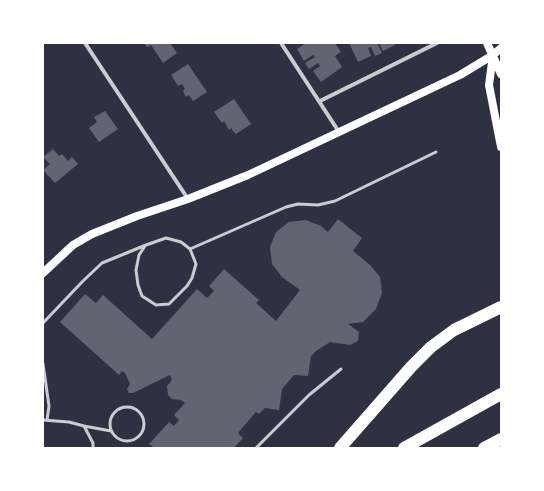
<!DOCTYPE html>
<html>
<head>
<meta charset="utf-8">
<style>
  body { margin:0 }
  #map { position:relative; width:544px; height:491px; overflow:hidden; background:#2d3142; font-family:"Public Sans",sans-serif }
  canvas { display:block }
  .frame { position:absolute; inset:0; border:44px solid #fff; pointer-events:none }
</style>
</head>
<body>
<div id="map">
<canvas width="544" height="491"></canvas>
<div class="frame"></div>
</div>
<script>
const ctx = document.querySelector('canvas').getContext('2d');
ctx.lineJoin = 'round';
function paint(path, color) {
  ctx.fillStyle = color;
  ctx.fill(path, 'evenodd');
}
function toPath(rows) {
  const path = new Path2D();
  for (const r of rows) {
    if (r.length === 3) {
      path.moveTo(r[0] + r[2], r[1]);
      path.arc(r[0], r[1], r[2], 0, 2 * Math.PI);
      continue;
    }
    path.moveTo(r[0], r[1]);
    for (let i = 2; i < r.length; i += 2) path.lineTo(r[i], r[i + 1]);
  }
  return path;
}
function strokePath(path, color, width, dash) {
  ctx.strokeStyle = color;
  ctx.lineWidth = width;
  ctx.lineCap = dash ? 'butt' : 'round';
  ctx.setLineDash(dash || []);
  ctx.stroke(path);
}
paint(toPath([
  [144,43,170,43,177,53,163,63,151,45,147,47],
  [306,43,335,43,341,52,335,56,342,67,321,82,313,71,320,66,318,63,309,69,305,63,315,57,313,55,304,61,297,49],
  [349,43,377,43,382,53,375,56,371,47,368,48,371,56,358,62],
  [379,43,394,43,395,45,383,51],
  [188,64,207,92,193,101,189,95,186,97,183,91,185,89,182,84,178,86,171,75],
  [234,99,251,124,236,134,232,130,232,128,229,130,224,121,222,123,214,112],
  [105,111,118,129,99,142,89,128,97,122,94,117],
  [53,149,59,156,62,154,68,161,72,157,78,164,55,183,43,170,50,164,43,157],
  [338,219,362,238,353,251,370,265,380,277,382,293,376,309,363,322,348,324,359,332,358,341,350,345,330,342,316,351,311,356,308,376,294,375,282,389,279,410,265,408,259,414,256,412,238,433,243,438,234,448,153,448,153,447,149,444,169,422,174,426,179,420,174,415,185,403,181,400,172,399,168,395,167,386,172,380,170,375,133,393,129,393,127,389,130,384,125,373,122,371,119,375,60,322,85,294,96,303,103,295,152,339,197,289,207,298,214,291,209,286,224,269,259,300,256,303,276,321,300,290,282,277,272,264,270,247,276,232,289,222,306,220,321,226,328,232]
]), '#626471');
strokePath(toPath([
  [145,246,139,255,136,270,138,285,142,296,156,305,169,304,187,286,192,278,196,264,190,249],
  [43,323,83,281,102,263,146,245,166,238,181,242,190,249,286,207,298,204,318,205,335,201,436,152],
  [43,364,49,406,47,420],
  [127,424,17],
  [43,420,69,422,84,426,93,443,93,448],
  [84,426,111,431],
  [256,448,309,395,341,369]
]), '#caccd0', 3);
strokePath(toPath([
  [85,43,188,199],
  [281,43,339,132],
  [320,101,437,43]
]), '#caccd0', 4);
strokePath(toPath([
  [487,43,501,74],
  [493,55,489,85,501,147],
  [43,273,73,245,92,234,137,216,188,199,248,175,460,75,493,55,501,48]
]), '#fff', 8);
strokePath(toPath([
  [340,448,411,367,431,347,454,330,501,307],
  [404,448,501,394],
  [484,448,501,439]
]), '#fff', 12);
</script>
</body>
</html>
